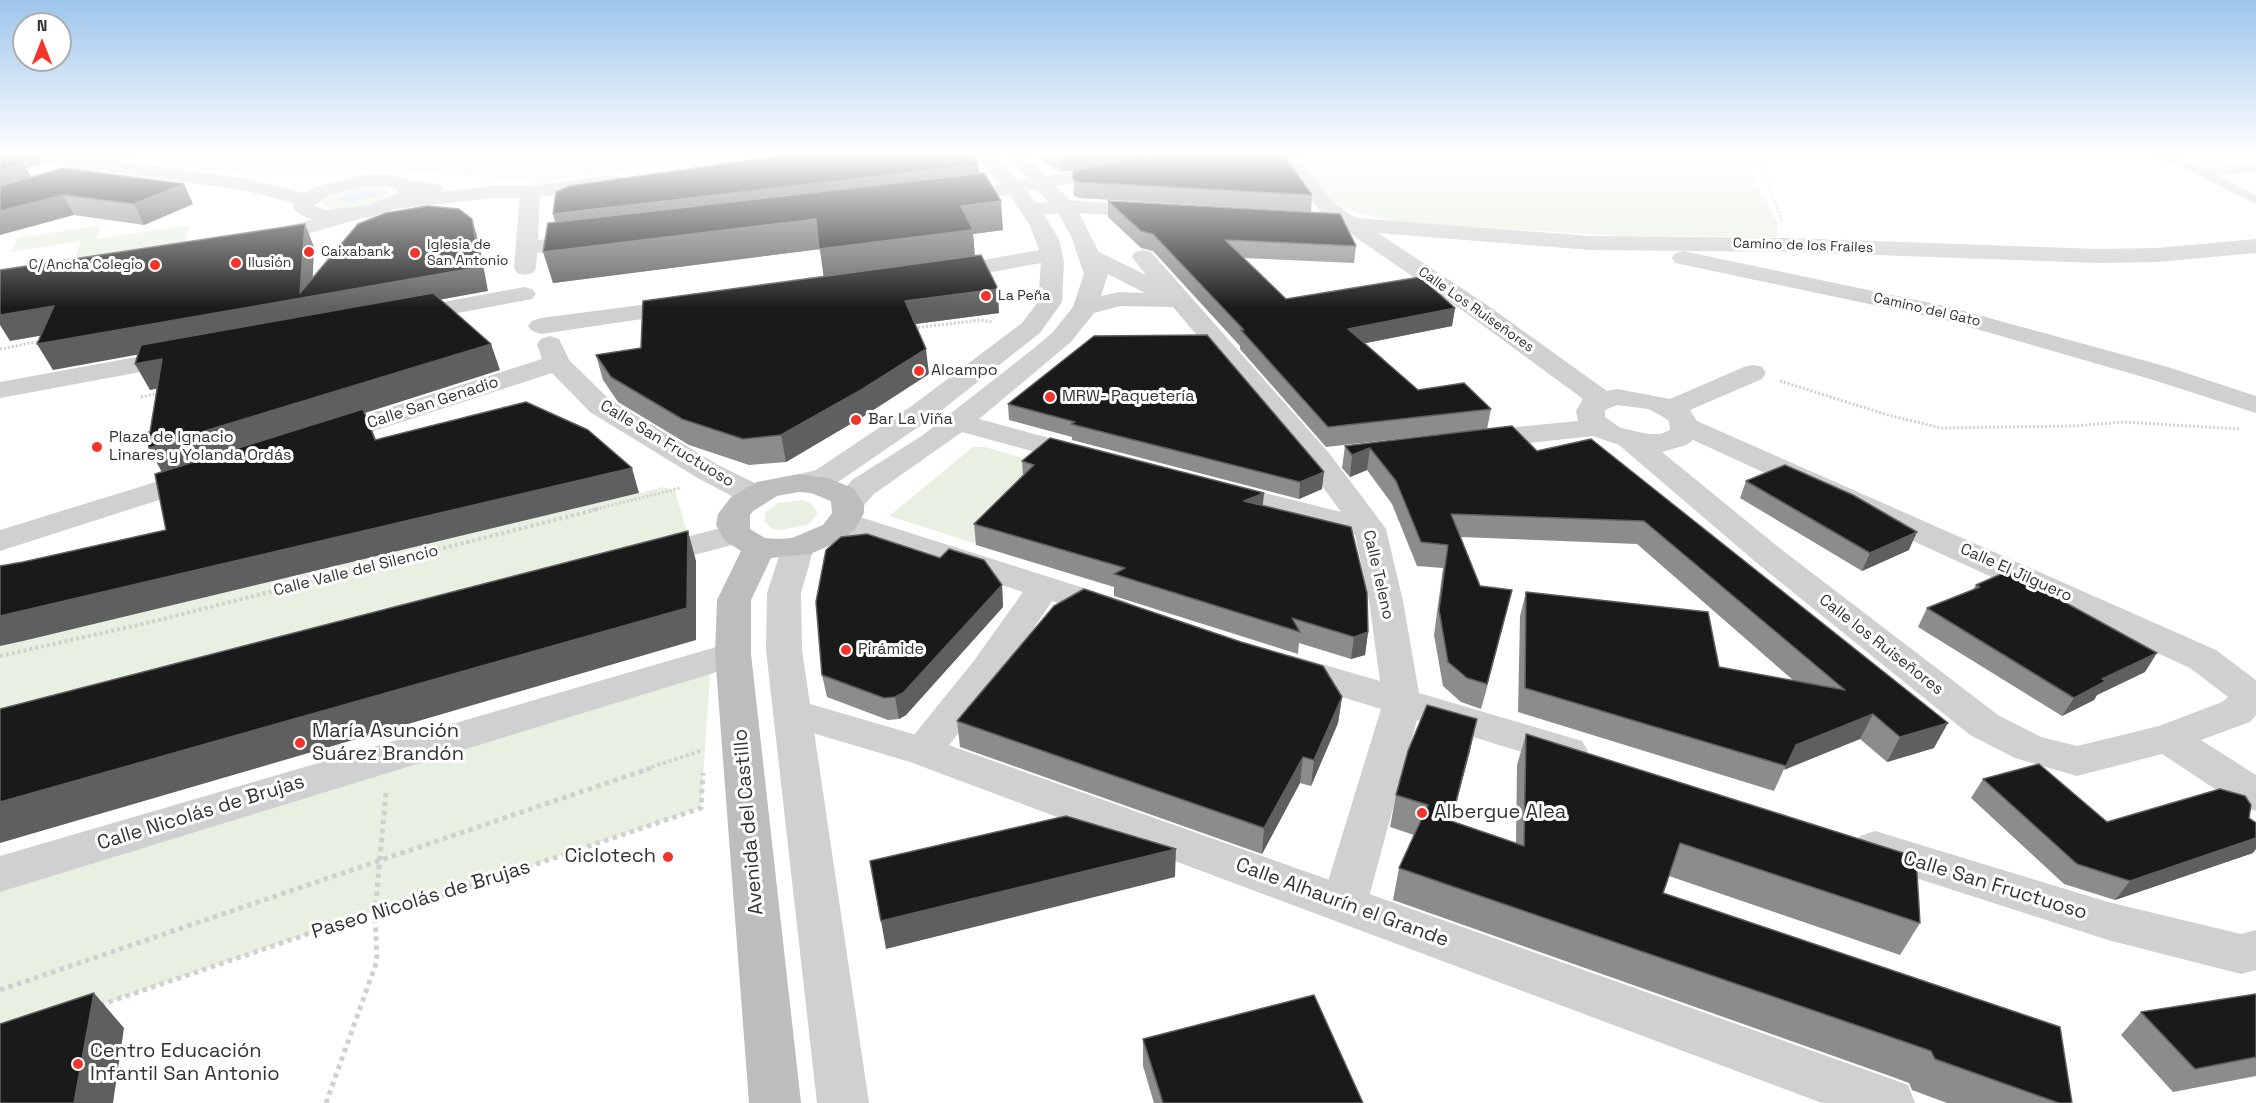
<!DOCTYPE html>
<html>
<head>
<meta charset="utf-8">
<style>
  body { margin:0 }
  #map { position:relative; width:2256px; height:1103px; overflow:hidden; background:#fff; font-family:"Space Grotesk",sans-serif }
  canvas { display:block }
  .north { position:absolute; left:12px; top:12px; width:60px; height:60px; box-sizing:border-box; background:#fff; border:2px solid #adadad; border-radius:50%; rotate:0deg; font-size:16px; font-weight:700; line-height:24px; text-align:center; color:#333 }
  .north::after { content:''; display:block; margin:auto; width:21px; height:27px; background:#f3342b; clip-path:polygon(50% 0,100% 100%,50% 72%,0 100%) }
</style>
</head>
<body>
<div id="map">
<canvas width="2256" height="1103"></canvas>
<div class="north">N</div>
</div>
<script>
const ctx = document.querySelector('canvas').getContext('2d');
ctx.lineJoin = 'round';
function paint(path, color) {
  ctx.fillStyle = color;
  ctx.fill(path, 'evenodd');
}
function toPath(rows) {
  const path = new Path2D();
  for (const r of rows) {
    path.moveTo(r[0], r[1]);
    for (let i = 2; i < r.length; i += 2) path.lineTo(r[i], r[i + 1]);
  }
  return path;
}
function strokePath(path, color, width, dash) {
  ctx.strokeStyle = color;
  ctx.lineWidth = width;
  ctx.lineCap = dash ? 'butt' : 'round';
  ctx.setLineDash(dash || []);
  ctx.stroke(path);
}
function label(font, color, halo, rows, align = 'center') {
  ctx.font = font + ' "Space Grotesk",sans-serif';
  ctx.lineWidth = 6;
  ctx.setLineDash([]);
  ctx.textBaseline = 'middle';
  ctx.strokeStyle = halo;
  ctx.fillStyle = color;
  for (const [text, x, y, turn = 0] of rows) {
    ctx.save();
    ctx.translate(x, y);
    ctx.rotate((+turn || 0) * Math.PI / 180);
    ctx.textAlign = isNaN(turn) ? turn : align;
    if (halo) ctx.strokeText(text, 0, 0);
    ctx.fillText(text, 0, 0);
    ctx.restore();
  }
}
paint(toPath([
  [153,153,744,153,542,182,421,171,389,170,332,175,226,173,139,158],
  [1291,153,1740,153,1777,222,1778,237,1621,236,1397,222,1336,207],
  [361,187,387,189,390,195,368,206,335,209,323,205,324,198,330,195],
  [101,225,97,239,190,225,185,243,74,260,81,241,11,252,18,238],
  [973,447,985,447,1044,464,977,544,889,516],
  [664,487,675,491,696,562,0,748,0,646],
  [803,500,810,503,817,511,817,515,807,525,781,530,773,529,764,521,766,512,778,503],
  [711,659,701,808,407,908,375,911,0,1039,0,874]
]), '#e7f0e1');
paint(toPath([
  [367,191,374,192,376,196,353,203,338,200,348,194]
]), '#ccdef0');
strokePath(toPath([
  [1752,153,1767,178,1782,221]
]), '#d0d0d0', 2, [2, 2]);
strokePath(toPath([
  [914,328,980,320,993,322],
  [0,349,41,341],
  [1780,381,1888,415,1941,428,2075,426,2123,422,2239,429],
  [141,397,159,393],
  [592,510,680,488]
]), '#d0d0d0', 3, [2, 2]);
strokePath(toPath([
  [0,656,151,622,598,509],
  [646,769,703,750]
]), '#d0d0d0', 4, [3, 3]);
strokePath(toPath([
  [0,990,651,768],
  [100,1005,375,911,407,908,701,808,703,773],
  [326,1103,377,961,375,911,386,792]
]), '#d0d0d0', 5, [4.5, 4.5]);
paint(toPath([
  [2146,153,2164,153,2203,168,2256,164,2256,172,2217,175,2256,195,2256,204,2198,175,2146,153]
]), '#d0d0d0');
paint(toPath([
  [736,524,747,527,752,534,747,541,649,567,637,564,632,557,637,550,736,524],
  [793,699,937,741,1889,1078,1908,1085,1915,1103,1822,1103,910,762,779,723,774,713,779,703,793,699]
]), '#d0d0d0');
paint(toPath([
  [108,153,137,153,135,157,94,168,92,173,72,186,0,207,0,195,58,178,75,167,72,161,75,157,82,155,91,160,108,153],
  [972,153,992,153,1019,181,1027,179,1004,153,1024,153,1046,176,1117,164,1124,166,1127,170,1124,174,1056,186,1070,200,1161,208,1164,212,1161,216,1154,218,1079,213,1099,252,1146,275,1132,257,1135,252,1143,250,1151,252,1329,453,1381,522,1386,529,1403,601,1419,693,1582,741,1588,751,1582,761,1568,766,1417,720,1367,904,1360,917,1344,923,1328,917,1321,904,1381,709,1277,677,1271,668,1277,659,1290,655,1380,681,1369,601,1355,535,1210,498,1206,491,1210,484,1221,482,1341,512,1307,465,1173,307,1120,306,1094,313,1071,342,979,419,1093,450,1098,456,1093,462,1083,465,962,432,874,494,859,511,848,513,837,511,832,504,852,480,923,435,1033,349,1053,332,1073,307,1084,274,1071,236,1058,213,1044,215,1059,239,1064,262,1062,302,1040,333,933,417,838,482,799,492,788,489,784,483,788,477,816,470,913,405,1022,323,1038,302,1041,263,944,281,936,279,932,274,936,269,944,267,1039,250,1029,224,1009,194,952,204,945,202,942,198,945,194,1000,184,972,153],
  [1037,190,1048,202,1036,203,1027,191,1037,190],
  [1108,274,1145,293,1119,292,1101,296,1108,274],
  [1275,153,1294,153,1334,204,1356,218,1590,236,1792,238,2098,249,2157,248,2256,239,2256,253,2157,262,2098,263,1792,252,1590,250,1378,233,1487,305,1607,391,1617,389,1670,399,1744,367,1753,365,1762,367,1766,373,1762,379,1690,410,1697,421,2216,650,2256,680,2256,715,2250,722,2201,740,2256,775,2256,811,2241,806,2162,754,2077,776,2015,758,1970,735,1758,564,1619,445,1593,436,1475,449,1465,446,1460,440,1465,434,1475,431,1578,421,1576,411,1583,399,1469,315,1345,230,1290,225,1287,220,1290,215,1324,216,1275,153],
  [1617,405,1648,409,1660,415,1669,421,1670,430,1661,434,1648,434,1621,428,1605,417,1605,410,1617,405],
  [1693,440,2190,668,2228,697,2222,702,2159,726,2077,746,2041,737,1998,715,1782,550,1662,452,1686,445,1693,440],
  [530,186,537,188,540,192,538,240,588,234,596,236,599,241,596,246,588,248,537,253,536,268,533,273,525,275,517,273,514,268,520,192,523,188,530,186],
  [355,208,362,210,366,214,362,218,265,246,257,244,254,239,257,234,355,208],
  [1683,251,1949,307,2168,367,2256,396,2256,413,2150,379,1945,320,1675,263,1672,258,1675,253,1683,251],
  [524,287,532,289,536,294,532,299,405,323,396,321,393,316,396,311,405,309,524,287],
  [687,299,696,301,699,306,696,311,541,334,532,331,528,326,532,321,541,318,687,299],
  [550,336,559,339,569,360,610,400,718,465,765,488,770,495,765,502,754,504,743,502,696,477,590,412,552,373,337,443,327,446,317,443,313,437,317,431,542,359,537,344,541,339,550,336],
  [180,349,189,351,193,357,189,363,0,398,0,382,180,349],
  [201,468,212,471,216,477,212,483,0,551,0,530,201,468],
  [844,512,1128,602,1134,610,1128,618,1116,621,1052,601,999,680,937,761,923,766,909,761,903,751,909,741,973,662,1023,592,833,529,828,522,833,515,844,512],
  [798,537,810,540,814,547,801,593,802,650,869,1103,817,1103,766,650,767,593,782,547,786,540,798,537],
  [733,642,746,645,751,654,746,663,0,892,0,856,733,642],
  [1875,831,2108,902,2241,934,2256,930,2256,970,2241,974,2108,940,1860,860,1853,848,1860,836,1875,831]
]), '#d0d0d0');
paint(toPath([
  [12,153,64,153,248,179,303,193,315,187,363,175,392,175,411,181,433,183,440,185,443,189,441,192,491,186,530,186,613,175,620,177,623,181,620,185,613,187,530,198,491,198,395,209,371,217,325,222,307,218,296,212,293,208,294,203,247,191,21,159,12,153],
  [363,187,390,187,398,190,398,193,368,205,325,210,314,206,329,195,363,187]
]), '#d0d0d0');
paint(toPath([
  [799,474,827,478,853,488,864,504,864,513,855,529,845,539,810,554,771,558,751,600,751,654,801,1103,749,1103,715,654,717,600,741,551,725,541,716,525,718,514,731,497,757,482,799,474],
  [799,492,811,493,831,501,832,513,823,525,792,538,779,539,765,538,750,529,750,515,753,511,777,496,799,492]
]), '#bdbdbd');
paint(toPath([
  [0,153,42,164,26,168,31,177,184,184,193,204,144,225,74,215],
  [1036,153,1165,153,1062,172,1051,167],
  [1073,170,1312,195,1311,212,1079,198,1074,196],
  [979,174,1003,230,973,234,975,256,999,313,915,324,929,374,864,416,786,462,749,465,689,445,618,402,603,380,596,355,641,348,824,276,820,249,553,283,555,222,553,214],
  [1108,201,1356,246,1354,263,1244,258,1286,299,1455,308,1452,326,1365,343,1418,390,1491,409,1487,429,1326,447,1240,349,1240,346,1153,251,1141,248,1108,217],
  [1207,335,1322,489,1299,499,1072,440,1072,437,1009,420,1008,404],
  [1591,439,1934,748,1887,762,1860,739,1784,769,1774,791,1518,712,1520,616,1526,592,1719,667,1794,681,1637,544,1461,537,1480,586,1506,614,1481,709,1461,702,1443,686,1434,635,1443,568,1417,566,1392,504,1367,470,1350,477,1342,468,1345,446,1537,451],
  [1022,461,1263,506,1368,632,1365,655,1351,659,1299,643,1298,654,1114,596,1114,587,976,545,974,524,1023,475],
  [1746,481,1909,550,1862,571,1740,498],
  [1002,585,1003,607,906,715,899,719,888,720,827,697,822,675],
  [1976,585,2145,672,2097,695,2094,700,2062,716,1918,627,1927,608,1973,590],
  [1342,697,1338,723,1311,786,1300,783,1262,854,960,747,957,721],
  [1526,734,1920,923,1900,955,1669,876,1663,893,2072,1103,1947,1103,1912,1090,1909,1083,1890,1076,1393,900,1399,868,1414,835,1390,827,1396,795,1470,751,1451,821,1516,843,1517,765],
  [1983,779,2107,822,2249,818,2253,853,2115,900,2064,884,1971,798],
  [2256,994,2256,1076,2173,1092,2121,1035,2141,1012],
  [1143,1039,1363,1103,1154,1103,1143,1066]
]), '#8c8c8c');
paint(toPath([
  [0,153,36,153,42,164,26,168,34,183,0,193],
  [1077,153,1165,153,1062,172,1061,156],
  [978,163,980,183,559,235,553,214],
  [184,184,193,204,144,225,134,204],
  [63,195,74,215,0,235,0,211],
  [1001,201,1003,230,973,234,975,260,824,280,820,249,553,283,543,252,816,219,961,206],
  [472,219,479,242,488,291,53,370,37,344,300,293,305,224,314,247,312,296],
  [998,289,999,313,908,325,905,301],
  [54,306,68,331,10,341,0,325,0,315],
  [1455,308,1452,326,1346,347,1348,329],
  [491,344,500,370,365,413,386,464,164,476,149,448],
  [926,349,929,374,864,416,786,462,781,435],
  [162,359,176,385,150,390,135,364],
  [1370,448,1367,470,1350,477,1352,455],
  [632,468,639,493,23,641,0,646,0,616],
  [1324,472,1322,489,1299,499,1300,482],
  [1264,493,1262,514,1244,501],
  [688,531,696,561,696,640,0,843,0,802],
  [1917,532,1909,550,1862,571,1870,553],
  [1002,585,1003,607,906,715,899,719,895,697],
  [1512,590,1506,614,1481,709,1487,684],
  [1368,632,1365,655,1351,659,1354,637],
  [2157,653,2145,672,2097,695,2094,700,2062,716,2074,698,2102,679],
  [1342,697,1338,723,1311,786,1314,760],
  [1873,714,1860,739,1784,770,1796,745],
  [1477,719,1470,751,1443,853,1451,821],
  [1948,723,1934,748,1887,762,1900,737],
  [1303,757,1300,783,1262,854,1264,828],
  [2256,838,2256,849,2253,853,2115,900,2130,881],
  [1176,849,1175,877,886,949,881,921],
  [94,993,124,1028,113,1103,74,1103]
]), '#5f5f5f');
const building = toPath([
  [799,153,969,153,978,163,975,165,553,214,556,192,570,186,799,153],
  [1055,153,1077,153,1061,156,1055,153],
  [1169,153,1282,153,1312,195,1079,182,1073,179,1073,170,1169,153],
  [0,160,23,163,0,170,0,160],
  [63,168,184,184,134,204,63,195,0,211,0,186,63,168],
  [984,173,1001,201,961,206,973,230,819,249,816,219,543,252,548,223,984,173],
  [1108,201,1340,214,1356,246,1225,240,1286,299,1420,277,1455,308,1348,329,1418,390,1464,383,1491,409,1328,427,1241,330,1244,330,1153,234,1141,231,1108,201],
  [428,206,459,209,472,219,480,267,37,344,54,306,0,315,0,270,305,224,300,293,358,224,386,213,428,206],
  [981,255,998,289,905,301,926,349,861,390,781,435,743,439,682,419,611,377,596,355,641,348,643,301,981,255],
  [433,293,491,344,149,448,146,433,150,432,162,359,135,364,141,345,433,293],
  [1207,335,1324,472,1300,482,1071,424,1075,422,1008,404,1094,336,1207,335],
  [526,402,588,430,632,468,0,616,0,566,23,562,166,530,155,474,363,409,375,440,526,402],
  [1512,426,1537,451,1591,439,1948,723,1900,737,1873,714,1796,745,1786,766,1525,688,1526,592,1708,612,1719,667,1845,690,1644,521,1451,514,1480,586,1512,590,1487,684,1467,678,1448,662,1439,610,1448,545,1421,542,1396,481,1370,448,1352,455,1345,446,1512,426],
  [1050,438,1264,493,1244,501,1351,527,1367,593,1368,632,1354,637,1292,618,1300,632,1114,574,1125,568,974,524,1034,465,1022,461,1050,438],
  [1785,465,1853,495,1917,532,1870,553,1746,481,1785,465],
  [688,531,687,608,0,802,0,709,688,531],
  [867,534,940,558,949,549,984,560,1002,585,903,693,895,697,884,698,822,675,816,602,826,550,841,537,867,534],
  [2008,571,2157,653,2102,679,2106,681,2074,698,1927,608,1980,587,1976,585,2008,571],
  [1084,589,1241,642,1323,666,1342,697,1314,760,1303,757,1264,828,957,721,1054,606,1084,589],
  [1427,705,1477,719,1451,821,1524,846,1526,734,1916,857,1920,923,1680,843,1663,893,2060,1027,2072,1103,2059,1103,1935,1059,1931,1051,1911,1044,1399,868,1428,805,1396,795,1408,751,1427,705],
  [2039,764,2107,822,2220,789,2245,796,2251,805,2249,818,2256,823,2256,838,2130,881,2077,864,1983,779,2039,764],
  [1066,816,1176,849,881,921,870,861,1066,816],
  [94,993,74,1103,0,1103,0,1024,94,993],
  [2256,994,2256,1057,2195,1069,2141,1012,2256,994],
  [1314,995,1363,1103,1163,1103,1143,1039,1314,995]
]);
paint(building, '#1a1a1a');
strokePath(building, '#5f5f5f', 1.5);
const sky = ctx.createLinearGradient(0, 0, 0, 308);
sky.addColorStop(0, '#9dc5eb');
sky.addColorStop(0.5, '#fff');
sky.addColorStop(1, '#ffffff00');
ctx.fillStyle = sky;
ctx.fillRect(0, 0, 2256, 308);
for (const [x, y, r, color] of [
  [309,252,6,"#f3342b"],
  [415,253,6,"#f3342b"],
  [236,263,6,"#f3342b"],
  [155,265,6,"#f3342b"],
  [986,296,6,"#f3342b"],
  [919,371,6,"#f3342b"],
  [1050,397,6,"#f3342b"],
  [856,420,6,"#f3342b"],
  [97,447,6,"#f3342b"],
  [846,650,6,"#f3342b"],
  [300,743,6,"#f3342b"],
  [1422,813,6,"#f3342b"],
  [668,857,6,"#f3342b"],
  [78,1064,6,"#f3342b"]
]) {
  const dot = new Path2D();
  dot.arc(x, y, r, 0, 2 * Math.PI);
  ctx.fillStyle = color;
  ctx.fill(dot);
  strokePath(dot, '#fff', 2);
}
label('14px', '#333', '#fff', [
  ["Iglesia de",427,245],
  ["San Antonio",427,261],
  ["Caixabank",321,252],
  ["Ilusión",248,263],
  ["C/ Ancha Colegio",143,265,"right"],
  ["La Peña",998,296]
], 'left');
label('14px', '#333', '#fff', [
  ["Camino de los Frailes",1803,246,2],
  ["Calle Los Ruiseñores",1476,310,35],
  ["Camino del Gato",1927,310,13]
]);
label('16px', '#333', '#fff', [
  ["Alcampo",931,371],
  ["MRW- Paquetería",1062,397],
  ["Bar La Viña",868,420],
  ["Plaza de Ignacio",109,438],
  ["Linares y Yolanda Ordás",109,456],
  ["Pirámide",858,650]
], 'left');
label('16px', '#333', '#fff', [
  ["Calle San Genadio",433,403,-18],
  ["Calle San Fructuoso",667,444,31],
  ["Calle Valle del Silencio",356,571,-14],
  ["Calle El Jilguero",2016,573,24],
  ["Calle Teleno",1378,575,77],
  ["Calle los Ruiseñores",1881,645,38]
]);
label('20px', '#333', '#fff', [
  ["María Asunción",312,732],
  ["Suárez Brandón",312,755],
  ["Albergue Alea",1434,813],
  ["Ciclotech",656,857,"right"],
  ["Centro Educación",90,1052],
  ["Infantil San Antonio",90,1075]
], 'left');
label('20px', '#333', '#fff', [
  ["Calle Nicolás de Brujas",201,813,-17],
  ["Avenida del Castillo",749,822,-95],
  ["Calle San Fructuoso",1995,886,17],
  ["Paseo Nicolás de Brujas",421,900,-17],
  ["Calle Alhaurín el Grande",1342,903,20]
]);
</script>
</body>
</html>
